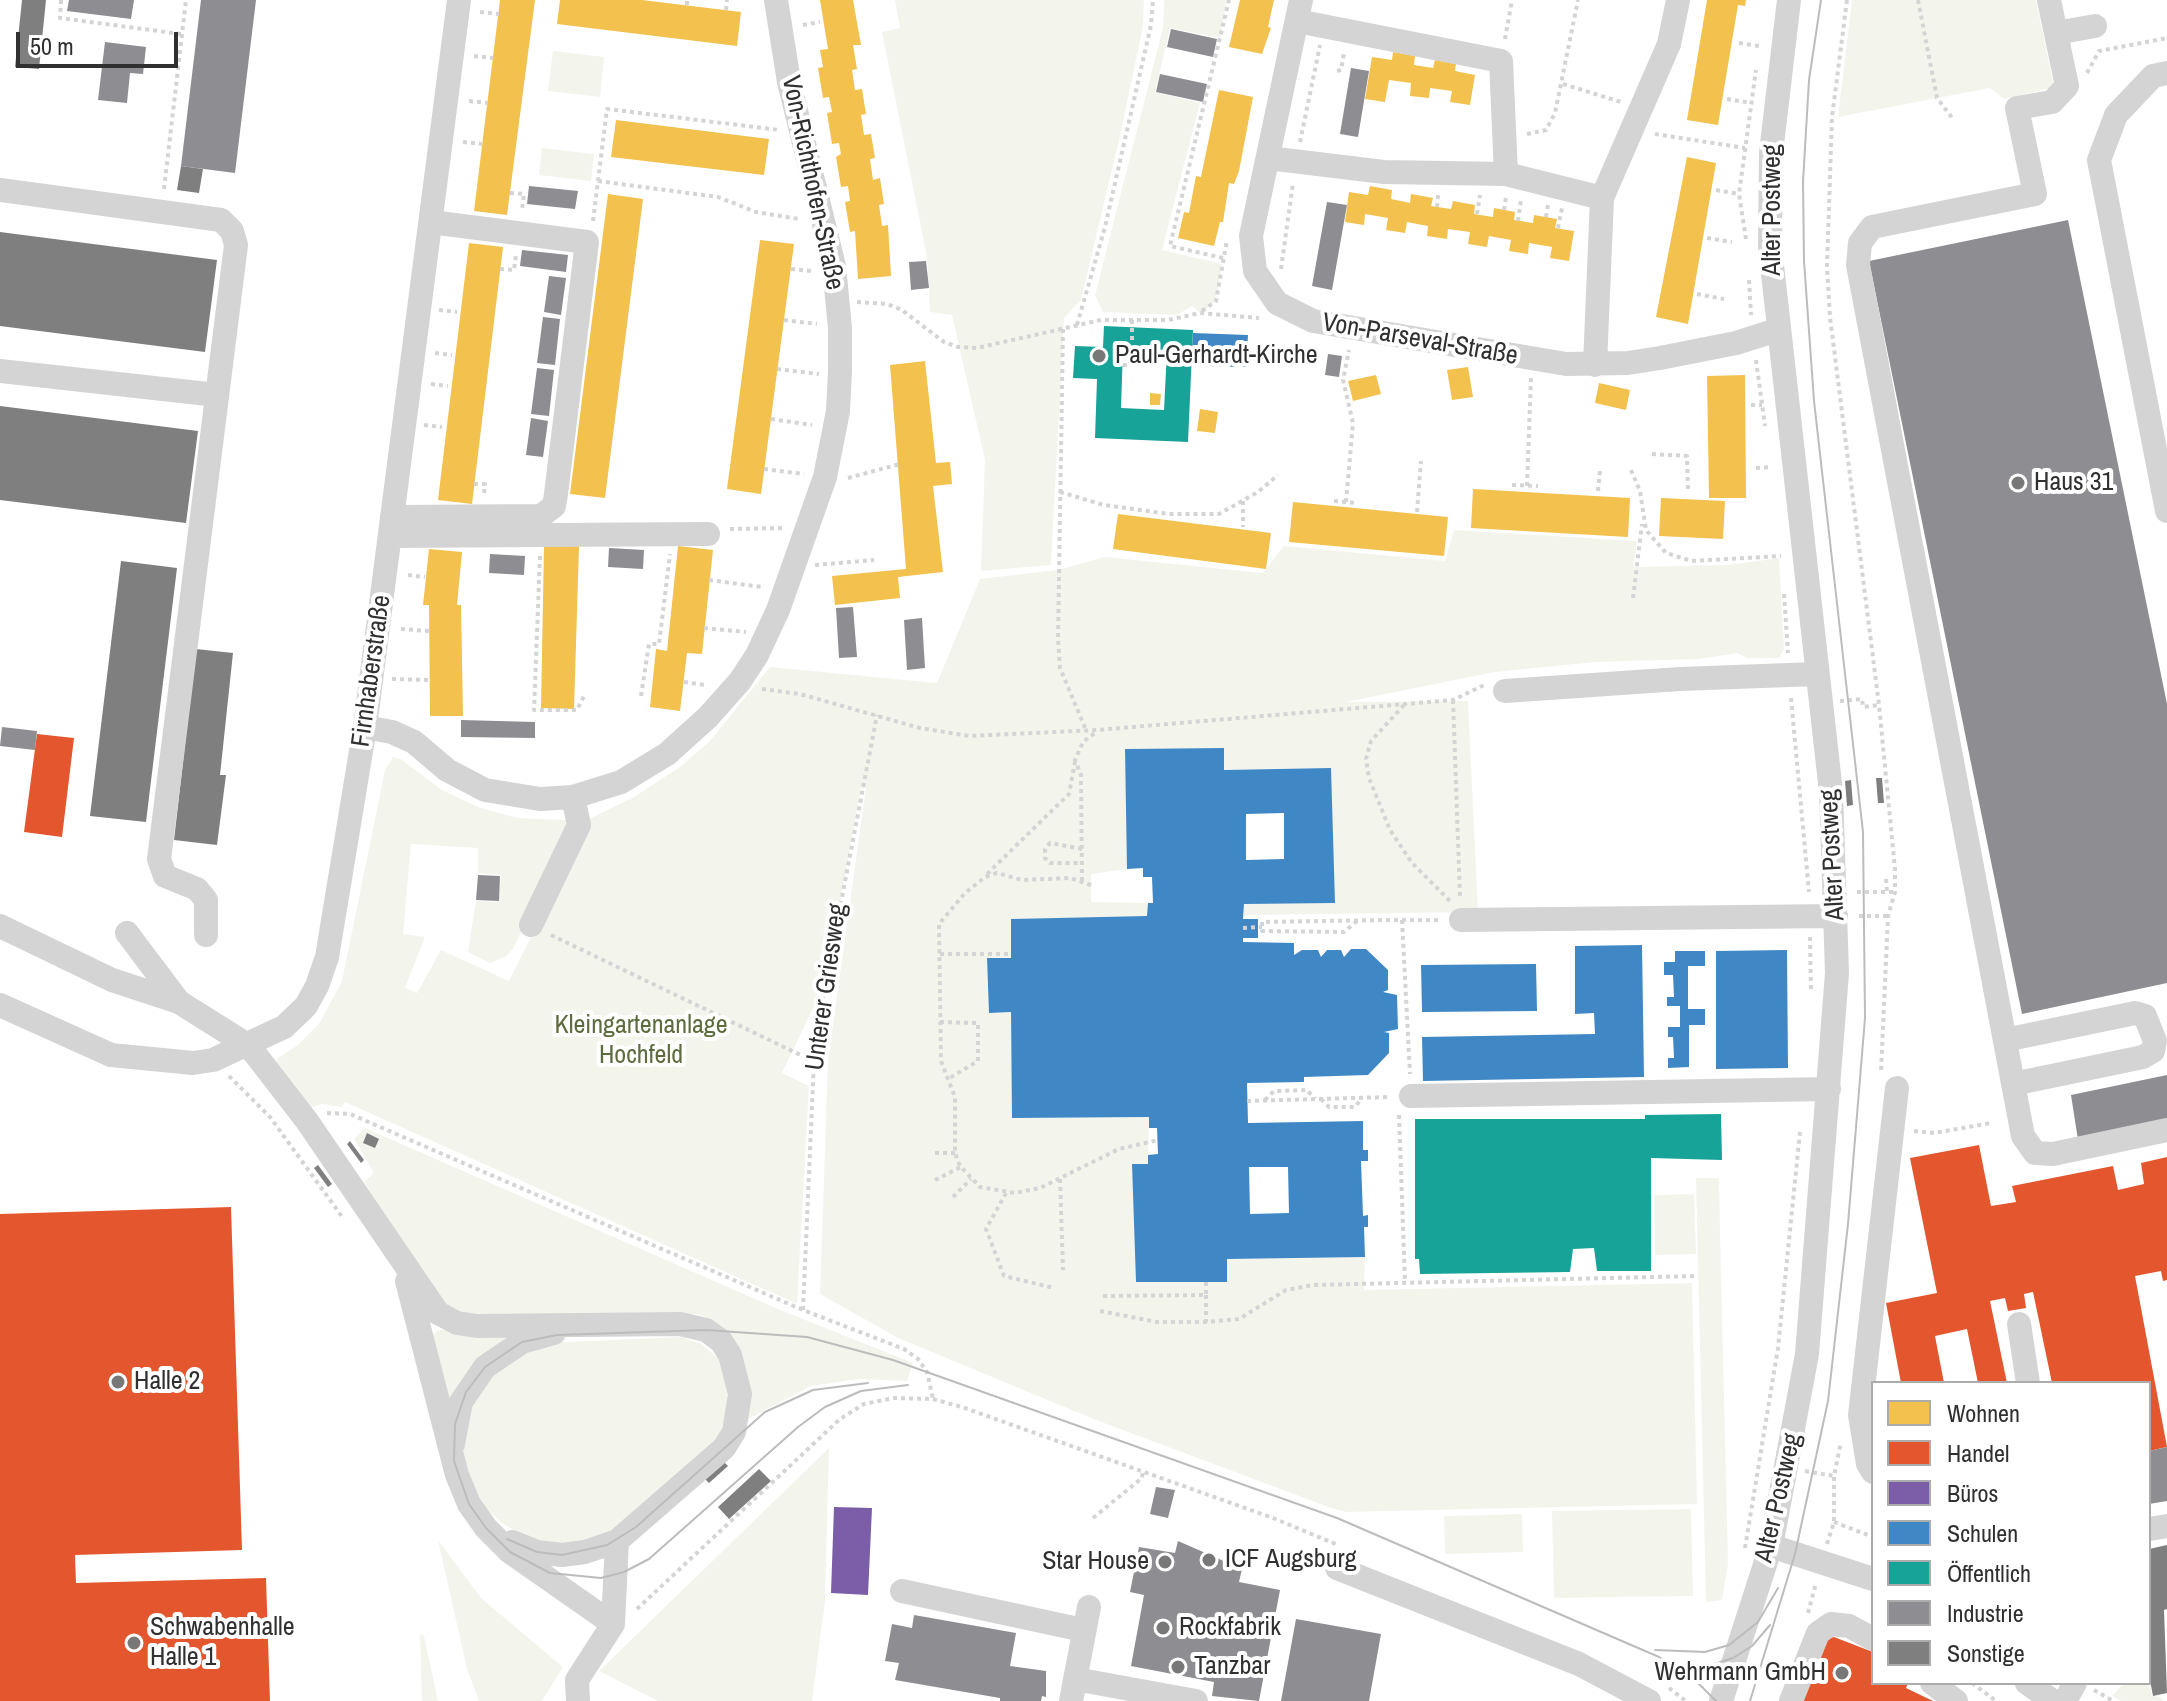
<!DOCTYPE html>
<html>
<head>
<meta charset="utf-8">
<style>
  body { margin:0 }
  #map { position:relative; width:2167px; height:1701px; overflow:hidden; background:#fff; font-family:"Archivo Narrow",sans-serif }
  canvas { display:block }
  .legend { position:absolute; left:1871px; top:1381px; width:280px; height:304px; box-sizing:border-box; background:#fff; border:2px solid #acacac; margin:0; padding:10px 14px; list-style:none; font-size:24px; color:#303030 }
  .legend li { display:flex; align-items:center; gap:16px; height:40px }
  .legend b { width:40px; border:2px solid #acacac }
  .scale { position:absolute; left:16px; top:32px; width:162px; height:36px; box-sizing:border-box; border:4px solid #303030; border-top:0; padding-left:10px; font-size:24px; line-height:28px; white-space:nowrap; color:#303030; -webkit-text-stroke:6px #fff; paint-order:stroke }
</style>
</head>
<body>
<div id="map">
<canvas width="2167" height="1701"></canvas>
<ul class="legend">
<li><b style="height:22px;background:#f2c14e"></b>Wohnen</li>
<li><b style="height:22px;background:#e4572e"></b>Handel</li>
<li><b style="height:22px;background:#7b5ea7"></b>Büros</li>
<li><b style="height:22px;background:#3f88c5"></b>Schulen</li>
<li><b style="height:22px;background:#17a398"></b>Öffentlich</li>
<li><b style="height:22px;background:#8d8d92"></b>Industrie</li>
<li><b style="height:22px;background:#7f7f7f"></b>Sonstige</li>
</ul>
<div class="scale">50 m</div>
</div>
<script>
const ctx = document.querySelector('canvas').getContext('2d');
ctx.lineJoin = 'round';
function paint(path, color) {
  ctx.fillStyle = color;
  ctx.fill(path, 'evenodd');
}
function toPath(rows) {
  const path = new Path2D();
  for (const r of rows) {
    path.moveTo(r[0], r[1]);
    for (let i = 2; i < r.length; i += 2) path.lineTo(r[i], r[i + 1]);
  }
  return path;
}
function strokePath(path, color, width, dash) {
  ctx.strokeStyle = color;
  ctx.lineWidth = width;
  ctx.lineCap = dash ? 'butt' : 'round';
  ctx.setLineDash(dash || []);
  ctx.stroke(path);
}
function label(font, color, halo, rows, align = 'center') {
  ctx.font = font + ' "Archivo Narrow",sans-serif';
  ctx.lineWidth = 8;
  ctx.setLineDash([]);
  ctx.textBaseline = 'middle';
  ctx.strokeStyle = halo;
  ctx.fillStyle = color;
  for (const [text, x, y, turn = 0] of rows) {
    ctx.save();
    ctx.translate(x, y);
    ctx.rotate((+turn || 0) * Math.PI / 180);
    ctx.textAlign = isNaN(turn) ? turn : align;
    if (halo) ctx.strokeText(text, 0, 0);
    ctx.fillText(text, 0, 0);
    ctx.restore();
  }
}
paint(toPath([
  [895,0,1144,0,1143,26,1120,136,1081,300,1064,318,1051,565,981,571,985,460,952,315,930,312,927,257,882,32,900,28],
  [1164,0,1227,0,1220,38,1170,28,1155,92,1200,103,1162,250,1222,264,1216,301,1200,313,1192,306,1177,315,1103,312,1095,295,1163,28],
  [1852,0,2036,0,2054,87,2004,99,1990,88,1838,117],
  [553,51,604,57,600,97,548,91],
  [542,148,594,154,591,181,539,175],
  [1454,530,1637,541,1633,567,1728,565,1779,558,1784,649,1779,658,1747,658,1737,653,1699,659,1596,662,1495,672,1346,702,1468,701,1478,912,1244,915,1244,904,1334,902,1331,768,1224,770,1224,748,1125,749,1128,869,1091,874,1091,902,1148,903,1147,916,1011,919,1011,958,987,959,989,1013,1011,1012,1013,1118,1149,1117,1148,1164,1132,1165,1137,1282,1227,1282,1227,1259,1365,1257,1364,1290,1692,1283,1697,1504,1346,1512,1331,1508,1096,1420,898,1338,820,1294,828,1060,866,788,861,788,826,981,782,1073,809,1086,797,1304,345,1102,341,1107,322,1104,307,1108,275,1069,278,1058,298,1045,319,1024,342,981,385,770,393,757,402,760,442,790,478,807,517,818,567,820,568,837,513,949,505,957,490,963,468,952,476,901,499,902,501,875,478,873,478,848,411,844,403,934,425,937,405,988,417,993,441,950,509,981,591,818,634,797,680,767,709,742,770,667,937,683,980,579,1058,570,1105,557,1263,573,1284,546,1445,561],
  [365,1128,778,1309,913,1363,907,1381,858,1379,811,1386,748,1419,744,1361,714,1321,698,1314,482,1319,441,1305,364,1182,374,1173,354,1139],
  [1696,1178,1719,1178,1720,1232,1728,1564,1722,1600,1706,1602],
  [1694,1194,1696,1254,1655,1255,1654,1195],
  [438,1330,538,1331,448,1415,430,1337],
  [682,1337,701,1344,718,1358,727,1385,727,1412,722,1436,613,1531,587,1542,556,1543,525,1537,502,1523,479,1502,462,1465,463,1411,481,1377,541,1343],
  [829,1448,825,1601,812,1701,658,1701,599,1671],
  [1691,1509,1693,1596,1554,1598,1552,1511],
  [1522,1514,1523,1552,1445,1554,1444,1516],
  [438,1540,481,1598,563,1667,542,1701,479,1701,467,1669],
  [420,1634,424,1636,438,1701,422,1701],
  [2124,1683,2149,1683,2152,1696,2161,1697,2163,1701,2121,1701,2112,1696]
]), '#f3f5ed');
paint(toPath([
  [500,0,535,0,507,215,474,211],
  [560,0,642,0,741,12,737,46,557,24],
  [820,0,853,0,861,45,853,45,857,69,852,70,855,90,862,89,866,114,861,115,864,135,871,134,875,158,870,159,873,180,880,178,884,204,879,205,882,226,888,225,891,276,858,279,855,231,850,232,845,202,850,201,848,186,841,187,836,157,841,154,839,143,832,144,827,113,832,112,829,97,823,98,818,68,823,67,820,50,828,49],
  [1240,0,1274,0,1268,27,1271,28,1262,54,1229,47],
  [1707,0,1746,0,1745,6,1738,5,1718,125,1687,120],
  [1393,52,1415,56,1414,65,1433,68,1435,60,1456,64,1455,71,1475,75,1470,105,1450,102,1452,91,1430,88,1429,98,1410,96,1411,83,1389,80,1385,102,1365,99,1372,57,1392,60],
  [1219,90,1253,97,1239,171,1234,184,1229,183,1223,222,1220,222,1214,246,1178,238,1184,212,1189,213,1196,176,1201,177],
  [616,120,769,139,764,175,611,157],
  [1687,157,1716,163,1688,324,1656,317],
  [1370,186,1392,190,1391,199,1410,203,1411,194,1433,198,1431,206,1451,209,1453,201,1475,205,1474,214,1493,217,1494,208,1515,212,1514,220,1533,223,1534,215,1557,219,1555,228,1574,231,1569,261,1550,258,1552,247,1529,243,1528,254,1509,251,1511,240,1489,236,1487,247,1468,244,1470,232,1448,229,1447,239,1427,236,1428,226,1407,222,1405,233,1386,230,1388,218,1365,214,1364,225,1345,222,1349,192,1368,195],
  [608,194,643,199,605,498,570,494],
  [760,240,794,244,761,494,727,489],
  [469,243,503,247,472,504,438,500],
  [925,361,936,463,950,462,952,484,933,486,943,572,898,577,900,598,835,605,832,576,906,569,890,365],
  [1468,367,1473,397,1452,400,1447,370],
  [1376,375,1381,394,1353,401,1348,381],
  [1745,375,1746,498,1709,498,1707,376],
  [1599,383,1630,390,1626,410,1595,403],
  [1150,393,1161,394,1160,405,1150,405],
  [1200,409,1218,412,1215,433,1197,431],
  [1473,489,1630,498,1628,537,1471,528],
  [1661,498,1725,501,1723,539,1659,536],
  [1293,502,1448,517,1444,556,1289,542],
  [1118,514,1271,533,1266,569,1113,549],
  [544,546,579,546,574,709,541,708],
  [678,546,713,550,702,654,687,653,680,711,650,707,656,649,667,651],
  [429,549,462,552,457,605,461,605,463,716,430,716,429,605,423,605]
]), '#f2c14e');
paint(toPath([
  [37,734,74,738,62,837,24,832],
  [1979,1145,1991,1206,2016,1202,2012,1186,2113,1166,2118,1190,2144,1184,2141,1163,2167,1157,2167,1280,2163,1281,2161,1271,2135,1276,2167,1447,2149,1451,2149,1383,2052,1383,2033,1292,2024,1294,2026,1308,2008,1311,2005,1298,1990,1301,2007,1383,1978,1383,1967,1329,1935,1336,1944,1383,1901,1383,1886,1303,1937,1293,1910,1158],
  [231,1207,242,1550,75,1555,76,1583,266,1578,270,1701,0,1701,0,1214],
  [1834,1637,1873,1652,1873,1683,1908,1683,1906,1688,1933,1701,1798,1701,1829,1638]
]), '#e4572e');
paint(toPath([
  [834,1507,872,1508,868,1595,831,1593]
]), '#7b5ea7');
paint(toPath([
  [1193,333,1248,335,1246,367,1191,366],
  [1224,748,1224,770,1331,768,1335,903,1244,904,1243,919,1258,919,1258,938,1243,938,1243,942,1294,943,1294,955,1302,950,1318,950,1321,957,1327,950,1341,950,1344,957,1351,949,1366,949,1388,970,1388,990,1383,992,1397,995,1398,1029,1384,1032,1389,1033,1389,1053,1368,1075,1304,1077,1304,1082,1247,1083,1248,1123,1363,1121,1363,1150,1368,1150,1368,1161,1361,1161,1363,1216,1368,1215,1368,1227,1364,1227,1365,1257,1227,1259,1227,1282,1136,1282,1132,1164,1148,1164,1148,1155,1158,1154,1157,1128,1149,1128,1149,1117,1012,1118,1011,1012,989,1013,987,958,1011,958,1011,919,1147,916,1148,903,1153,903,1152,877,1143,877,1143,868,1127,869,1125,749],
  [1284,813,1284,859,1246,860,1246,814],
  [1249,1167,1288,1167,1289,1213,1250,1214],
  [1642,945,1644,1077,1423,1081,1422,1037,1595,1034,1594,1013,1575,1014,1575,946],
  [1787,950,1788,1068,1716,1069,1716,951],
  [1675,951,1705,951,1705,966,1688,966,1688,1009,1705,1009,1705,1025,1689,1025,1689,1067,1668,1068,1668,1058,1674,1058,1673,1037,1668,1037,1668,1027,1680,1027,1680,1006,1667,1006,1667,997,1674,997,1673,975,1664,975,1664,962,1675,962],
  [1536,964,1537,1011,1422,1012,1421,965]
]), '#3f88c5');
paint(toPath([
  [1104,326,1193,330,1188,442,1095,438,1097,379,1073,378,1075,346,1103,347],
  [1123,348,1167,350,1164,410,1121,408],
  [1721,1114,1722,1160,1651,1158,1651,1271,1597,1271,1594,1248,1573,1249,1570,1272,1420,1274,1419,1259,1415,1259,1415,1119,1645,1119,1645,1115]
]), '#17a398');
paint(toPath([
  [69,0,134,0,131,19,67,11],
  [201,0,256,0,235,173,181,166],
  [1171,29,1217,39,1213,57,1167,47],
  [105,42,146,47,143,74,130,73,127,103,98,100],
  [1351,68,1369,71,1358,137,1340,134],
  [1160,74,1207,84,1203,102,1156,92],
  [529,186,578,191,575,209,527,204],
  [1327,202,1347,205,1332,290,1312,286],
  [2068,220,2167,704,2167,983,2022,1014,1869,261],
  [522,250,568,255,566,272,520,266],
  [926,261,929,288,911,290,909,262],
  [549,276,566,278,561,315,544,312],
  [543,317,560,319,555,365,537,363],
  [1328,354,1342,356,1339,377,1325,375],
  [537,368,554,370,549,416,531,414],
  [531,418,548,421,543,457,526,455],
  [609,548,644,550,643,569,608,567],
  [490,554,525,556,524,575,489,573],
  [853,607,857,657,839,658,836,608],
  [922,618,925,668,907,670,904,620],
  [461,720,535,722,535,738,461,737],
  [2,727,37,731,35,750,0,746],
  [478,875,500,876,499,901,476,900],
  [2167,1075,2167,1122,2078,1140,2071,1095],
  [2167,1447,2167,1501,2149,1504,2149,1451],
  [1156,1487,1175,1490,1168,1518,1150,1514],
  [1178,1541,1242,1569,1239,1582,1280,1590,1259,1701,1212,1696,1214,1682,1131,1666,1144,1595,1130,1592,1139,1547,1175,1553],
  [914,1615,1016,1633,1010,1666,1046,1671,1046,1697,1042,1696,1041,1701,1000,1701,1000,1698,895,1680,899,1663,885,1661,892,1624,912,1628],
  [1296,1619,1381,1634,1369,1701,1281,1701]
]), '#8d8d92');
paint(toPath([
  [22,0,46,0,39,69,15,67],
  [181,166,203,169,199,193,177,190],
  [0,232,217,260,205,352,0,326],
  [0,406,198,431,186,523,0,500],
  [121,561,177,568,146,822,90,816],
  [196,649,233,653,220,775,226,775,217,845,174,840],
  [1876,778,1882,778,1884,803,1878,803],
  [1851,780,1853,805,1847,806,1845,781],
  [367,1133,379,1139,375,1148,363,1143],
  [350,1141,364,1160,361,1163,347,1144],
  [318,1165,332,1184,328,1187,314,1168],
  [722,1460,728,1466,709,1483,703,1477],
  [759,1469,771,1481,729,1519,718,1507],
  [2167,1545,2167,1609,2164,1610,2167,1693,2153,1696,2149,1675,2149,1549]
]), '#7f7f7f');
strokePath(toPath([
  [61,0,60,18,181,34],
  [1847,0,1832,117,1827,266,1830,317,1879,705,1895,869,1895,892,1888,916,1881,1072],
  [1918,0,1937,98,1953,119],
  [687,5,687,0],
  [726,10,727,0],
  [480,12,499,14],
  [803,25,820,22],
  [1505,39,1512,0],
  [1739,43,1759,46],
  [474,56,493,58],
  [1337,71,1341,70,1344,53],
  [2087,73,2099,51,2167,38],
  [1563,84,1621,102],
  [1727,99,1751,103],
  [469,101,488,103],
  [1527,134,1546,130,1555,113,1578,0],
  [1655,134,1745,148],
  [463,142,482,144],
  [1300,142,1320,45],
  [598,181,718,197,756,212,799,219],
  [164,189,186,0],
  [1716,190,1739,194],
  [510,193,524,194,522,210],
  [1437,207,1438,195],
  [1504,210,1506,197],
  [1477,214,1480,195],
  [1546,217,1548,205],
  [593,221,607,109,780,130],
  [1518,221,1521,200],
  [1558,228,1562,208],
  [1707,238,1732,242],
  [1746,239,1739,194,1756,70],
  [1223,258,1170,246,1229,0],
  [500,269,514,270,516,255],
  [791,269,812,271],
  [1281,269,1293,183],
  [1749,280,1751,315],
  [1697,294,1724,299],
  [857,302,887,304,902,310,944,342,958,347,977,348,1101,320,1168,320,1200,313,1259,318],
  [439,310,457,312],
  [1202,311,1216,301,1227,240],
  [784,320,817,324],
  [1132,320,1132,340],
  [1077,325,1105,227,1151,25,1153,0],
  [1063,329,1058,639,1060,668,1086,730],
  [435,353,452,355],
  [1756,360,1765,426],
  [1123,365,1132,365,1132,349],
  [777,369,819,374],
  [431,384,448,386],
  [1751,405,1762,405],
  [771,419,812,425],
  [424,425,442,427],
  [1652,454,1687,456,1688,490],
  [1756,468,1771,467],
  [764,469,804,474],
  [1631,470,1640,491,1646,530,1666,553,1692,561,1781,556],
  [848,478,900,464],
  [474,484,485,484,484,494],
  [1512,485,1538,486],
  [1527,486,1531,378],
  [1598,491,1600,471],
  [1060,492,1104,505,1169,514,1219,514,1258,492,1278,475],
  [1243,501,1243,527],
  [1334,501,1356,503],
  [1346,502,1353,423,1343,380,1349,350],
  [1417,512,1421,461],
  [730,529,785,528],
  [540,556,534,710,577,710,585,694],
  [815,565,874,560],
  [408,575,425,577],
  [709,580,762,587],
  [1784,594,1788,653],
  [1633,598,1642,524],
  [704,628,746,632],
  [401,629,429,631],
  [392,679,430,680],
  [684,682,705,685],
  [762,689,800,694,920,728,969,736,1097,730,1453,700,1486,684],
  [641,696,649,644,659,644,670,554],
  [1791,698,1809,892],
  [1453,700,1460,897],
  [1840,701,1862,699,1863,707,1879,705],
  [1404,705,1371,741,1366,759,1369,778,1390,830,1412,863,1451,902],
  [1082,849,1050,843,1045,849,1045,858,1050,863,1082,863],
  [987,874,1069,794,1075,762],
  [1886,879,1887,892],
  [1082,881,1081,775,1075,760,1083,742,1096,732],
  [1091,885,1070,878,1022,880,997,873,985,877,965,893,939,924,941,1061,955,1097,955,1153,960,1166,980,1187,1015,1193,1040,1188,1119,1149,1158,1140],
  [1857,892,1895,892],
  [1859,916,1888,916],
  [1402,920,1410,1074],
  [1357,921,1344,932,1262,931,1262,922,1382,920,1439,920],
  [1243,928,1262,927],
  [551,935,813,1061],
  [1810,937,1811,992],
  [940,954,1011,954],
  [940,1022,978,1023,978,1061,948,1079],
  [229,1076,270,1117,343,1218],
  [1321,1099,1329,1107,1355,1107,1362,1098],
  [1265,1100,1274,1091,1307,1090,1315,1099],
  [1247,1101,1389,1097],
  [327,1113,350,1114,803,1310,904,1349,918,1359,927,1372,933,1399],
  [1399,1115,1405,1282],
  [1914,1131,1934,1133,1991,1123],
  [935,1153,955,1153],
  [1060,1179,1063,1270],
  [935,1180,961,1167],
  [1006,1193,986,1229,1004,1276,1054,1288],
  [953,1197,971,1179],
  [1206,1295,1206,1322],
  [1103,1296,1206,1295,1206,1282],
  [803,1310,815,1038,877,715],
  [1100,1311,1157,1322,1206,1322,1239,1319,1286,1290,1313,1285,1696,1276],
  [1805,1471,1834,1476],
  [1093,1518,1142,1478,1143,1471],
  [1834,1522,1873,1537],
  [1827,1544,1834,1522,1834,1476,1841,1442],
  [1745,1548,1778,1348,1800,1132],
  [637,1609,840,1419,864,1404,894,1398,933,1399,962,1407,1273,1518,1338,1545],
  [1808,1613,1816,1583],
  [1972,1683,1996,1701],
  [1669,1688,1686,1701],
  [2094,1690,2113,1701]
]), '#d4d4d4', 4, [4, 4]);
strokePath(toPath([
  [1301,0,1251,236,1255,271,1277,303,1313,321,1566,364,1628,363,1660,358,1736,343,1777,330],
  [2049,0,2067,86,2052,102,2017,108,2035,194,1872,227,1860,243,1858,265,2023,1136,2035,1153,2053,1154,2167,1130],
  [1297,21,1501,61,1506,174],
  [2056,33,2095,26],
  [2167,73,2153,76,2116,115,2099,160,2167,511],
  [1268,158,1384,172,1506,174,1602,198],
  [0,190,221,220,232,231,236,245,159,859,165,876,197,889,206,900,206,935],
  [1595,365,1602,198,1669,44,1678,0],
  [0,371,217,395],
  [392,517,541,516,554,506,556,494,587,242,431,222],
  [390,536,708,534],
  [1505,691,1680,679,1817,674],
  [365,727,392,732,414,742,447,770,485,790,540,799,573,797,621,782,667,754,708,717,740,681,757,655,778,610,825,477,838,411,840,372,840,328,834,266,789,82,776,0],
  [1461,920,1836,916],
  [531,925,579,825,573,797],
  [0,926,112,980,179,1002,249,1046,307,1121,438,1313,457,1323,477,1326,680,1324,706,1330,721,1341,730,1355,740,1394,734,1432,724,1448,617,1541,613,1624,577,1680,578,1701],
  [127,933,179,1002],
  [0,1005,111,1055,193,1063,213,1060,284,1027,306,1006,317,986,327,957,365,727,459,0],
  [2005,1040,2135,1013,2145,1016,2155,1041,2153,1051,2143,1057,2013,1084],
  [1411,1096,1829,1089],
  [407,1281,457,1475,469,1504,486,1528,510,1552,613,1624],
  [2019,1324,2028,1383],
  [453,1444,461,1402,485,1367,522,1342,554,1333],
  [1873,1472,1868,1464,1860,1415,1897,1088],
  [2149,1529,2167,1526],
  [512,1542,537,1552,562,1555,585,1552,617,1541],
  [1771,1546,1873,1579],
  [1337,1568,1579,1664,1649,1701],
  [902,1591,1083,1630],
  [1075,1679,1196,1701],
  [1932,1683,1956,1701],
  [2027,1683,2053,1701],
  [1071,1701,1089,1607],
  [1721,1701,1771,1546,1807,1354,1837,973,1831,792,1770,247,1771,153,1789,0],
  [1791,1701,1818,1633,1831,1624,1849,1626,1873,1639],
  [2065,1701,2075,1683]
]), '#d4d4d4', 24);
strokePath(toPath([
  [908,1385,861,1391,825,1407,798,1427,649,1559,624,1572,601,1578,550,1573,510,1552,486,1528,469,1504,454,1461,455,1424,466,1392,485,1367,522,1342,557,1335,706,1330,807,1337,893,1360,1337,1518,1659,1657,1689,1674,1716,1701],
  [507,1539,537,1552,562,1555,607,1545,636,1527,765,1412,813,1390,868,1383],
  [1655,1650,1705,1652,1729,1645,1758,1622,1778,1588],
  [1676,1664,1714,1664,1733,1658,1752,1646,1770,1625],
  [1750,1701,1795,1554,1828,1401,1848,1224,1865,1018,1863,832,1814,401,1804,261,1803,182,1809,80,1821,0]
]), '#bcbcbc', 2);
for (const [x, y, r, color] of [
  [1099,356,8,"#787878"],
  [2018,483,8,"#787878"],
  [118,1382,8,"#787878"],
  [1209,1560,8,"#787878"],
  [1165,1562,8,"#787878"],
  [1163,1628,8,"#787878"],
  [134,1643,8,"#787878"],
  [1178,1667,8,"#787878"],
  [1842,1673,8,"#787878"]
]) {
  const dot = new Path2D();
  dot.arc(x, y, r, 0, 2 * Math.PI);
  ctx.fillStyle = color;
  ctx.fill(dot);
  strokePath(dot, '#fff', 3);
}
label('26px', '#303030', '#fff', [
  ["Von-Richthofen-Straße",812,183,78],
  ["Alter Postweg",1773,210,-90],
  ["Von-Parseval-Straße",1420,340,10],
  ["Firnhaberstraße",372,671,-82],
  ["Alter Postweg",1833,855,-93],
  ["Unterer Griesweg",827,987,-82],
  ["Alter Postweg",1779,1498,-77]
]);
label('26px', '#303030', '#fff', [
  ["Paul-Gerhardt-Kirche",1115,356],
  ["Haus 31",2034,483],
  ["Halle 2",134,1382],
  ["ICF Augsburg",1225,1560],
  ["Star House",1149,1562,"right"],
  ["Schwabenhalle",150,1628],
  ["Halle 1",150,1658],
  ["Rockfabrik",1179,1628],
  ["Tanzbar",1194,1667],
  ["Wehrmann GmbH",1826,1673,"right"]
], 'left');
label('26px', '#5d6c3e', '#fff', [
  ["Kleingartenanlage",641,1026],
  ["Hochfeld",641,1056]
]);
</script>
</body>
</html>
